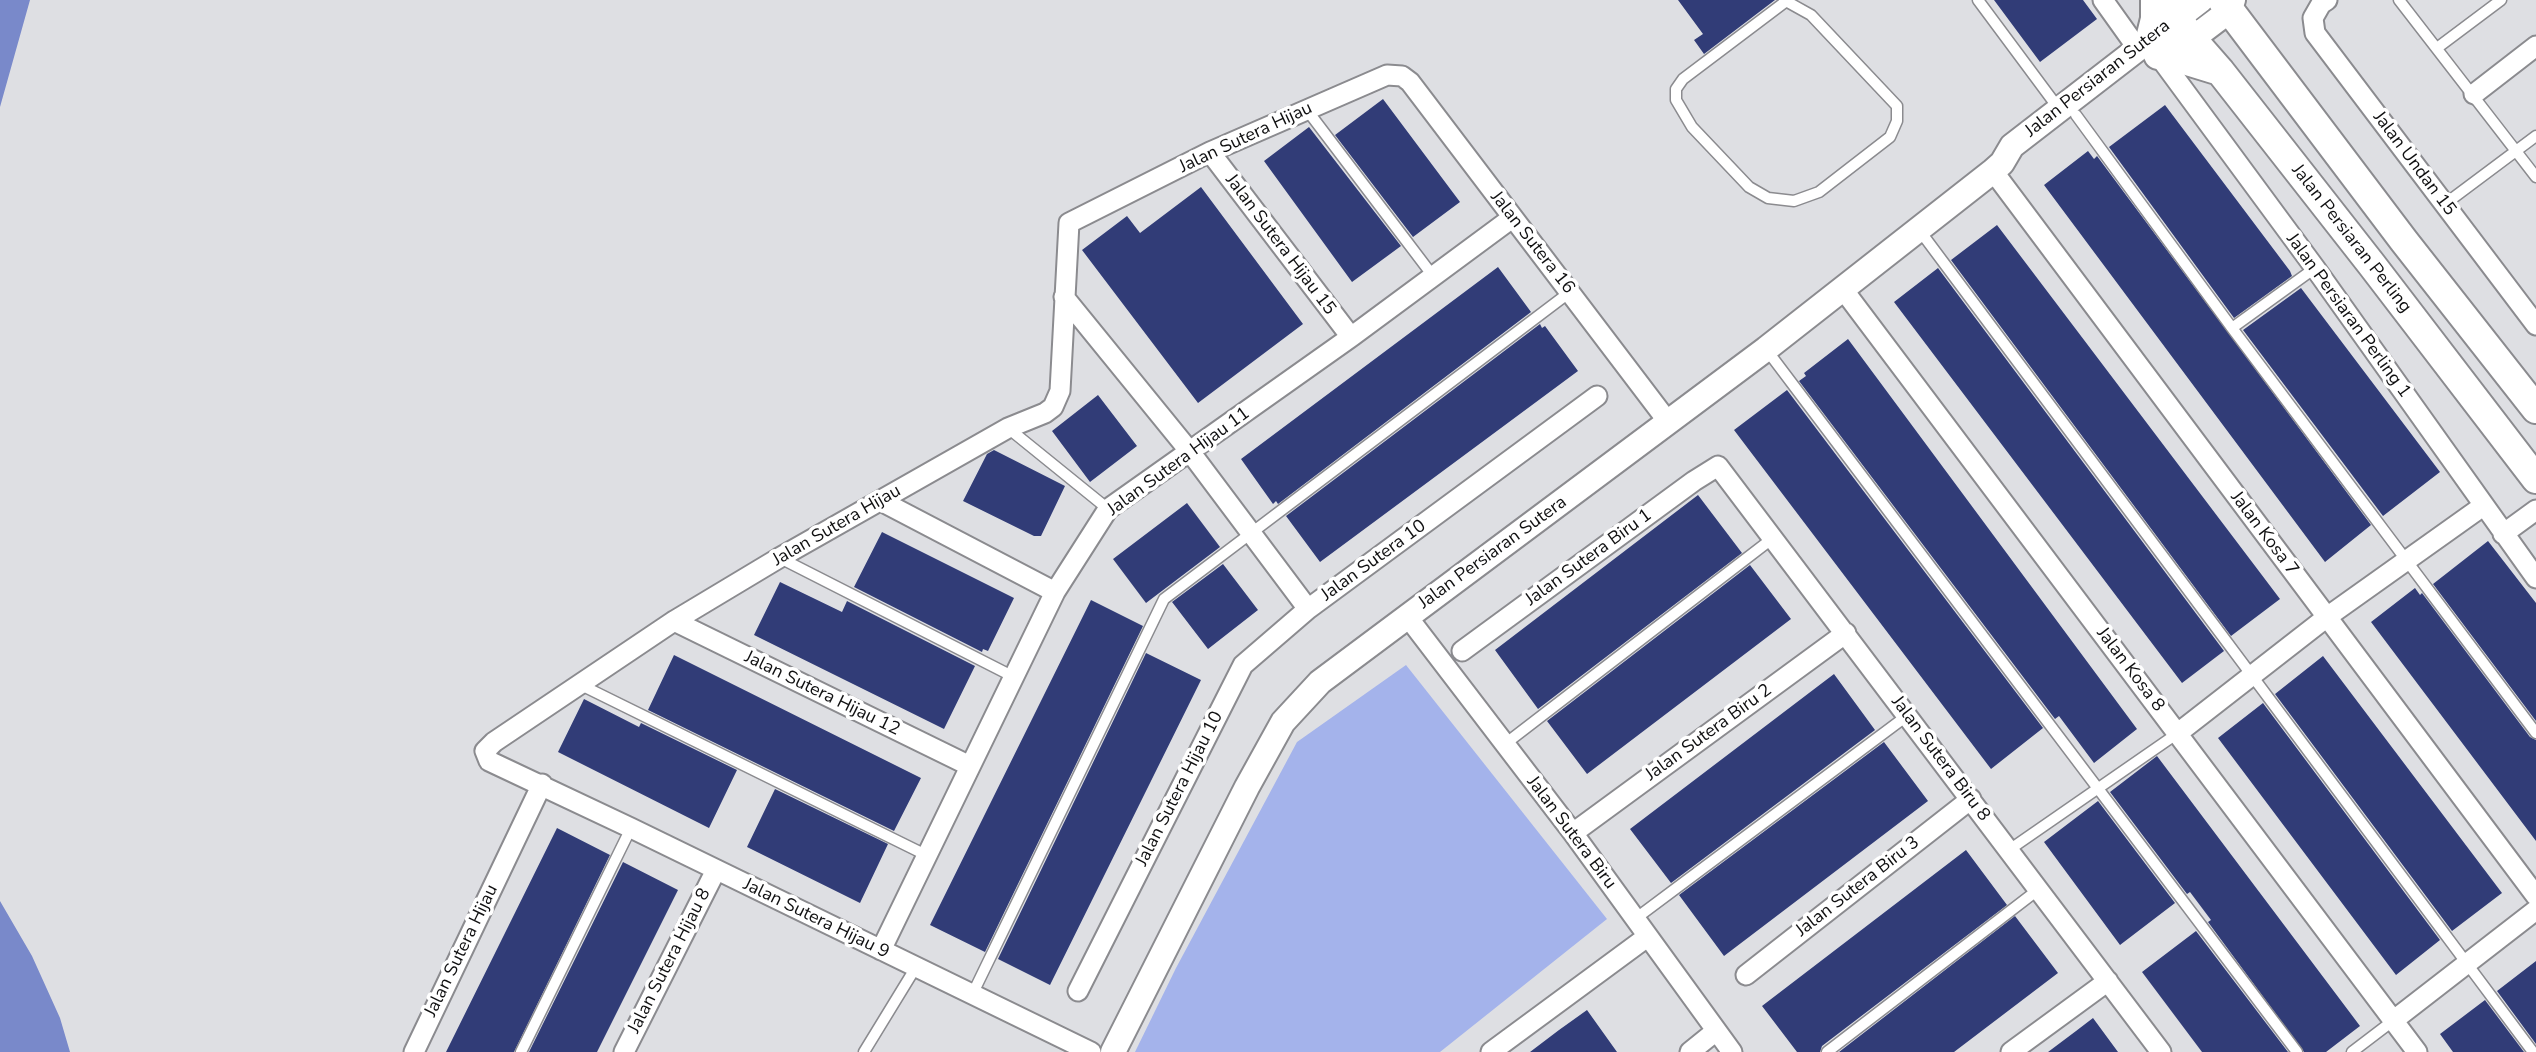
<!DOCTYPE html>
<html>
<head>
<meta charset="utf-8">
<style>
  body { margin:0 }
  canvas { display:block; background:#dedfe3 }
</style>
</head>
<body>
<canvas width="2536" height="1052"></canvas>
<script>
const ctx = document.querySelector('canvas').getContext('2d');
ctx.lineJoin = 'round';
function paint(path, color) {
  ctx.fillStyle = color;
  ctx.fill(path, 'evenodd');
}
function toPath(rows) {
  const path = new Path2D();
  for (const r of rows) {
    path.moveTo(r[0], r[1]);
    for (let i = 2; i < r.length; i += 2) path.lineTo(r[i], r[i + 1]);
  }
  return path;
}
function strokePath(path, color, width, dash) {
  ctx.strokeStyle = color;
  ctx.lineWidth = width;
  ctx.lineCap = dash ? 'butt' : 'round';
  ctx.setLineDash(dash || []);
  ctx.stroke(path);
}
function label(font, color, halo, rows, align = 'center') {
  ctx.font = font + ' "Nunito Sans",sans-serif';
  ctx.lineWidth = 7;
  ctx.setLineDash([]);
  ctx.textBaseline = 'middle';
  ctx.strokeStyle = halo;
  ctx.fillStyle = color;
  for (const [text, x, y, turn = 0] of rows) {
    ctx.save();
    ctx.translate(x, y);
    ctx.rotate((+turn || 0) * Math.PI / 180);
    ctx.textAlign = isNaN(turn) ? turn : align;
    if (halo) ctx.strokeText(text, 0, 0);
    ctx.fillText(text, 0, 0);
    ctx.restore();
  }
}
paint(toPath([
  [1406,665,1607,919,1440,1052,1135,1052,1176,968,1297,742]
]), '#a4b3eb');
paint(toPath([
  [0,0,30,0,0,107],
  [0,901,32,956,60,1018,70,1052,0,1052]
]), '#7989ca');
paint(toPath([
  [1678,0,1775,0,1704,54,1694,40,1703,34],
  [1994,0,2083,0,2097,19,2040,62],
  [1383,99,1460,202,1413,237,1335,135],
  [2165,105,2290,271,2292,276,2234,318,2109,147],
  [1309,127,1401,246,1352,282,1264,161],
  [2088,151,2094,159,2097,156,2371,525,2325,562,2044,185],
  [1201,187,1303,324,1198,403,1082,250,1127,216,1140,233],
  [1997,225,2280,599,2231,636,1951,260],
  [1498,267,1531,312,1278,504,1276,501,1273,504,1241,459],
  [1938,268,2224,651,2182,683,1894,302],
  [2301,288,2440,472,2383,516,2243,330],
  [1540,324,1542,328,1545,326,1578,371,1320,562,1286,516],
  [1848,339,2137,729,2094,763,2059,716,2055,719,1799,381,1806,376,1804,373],
  [1787,390,2043,728,1991,769,1734,430],
  [1098,395,1137,446,1090,482,1052,431],
  [994,450,1065,486,1041,536,1034,536,963,501,987,454],
  [1698,495,1742,553,1538,709,1495,650],
  [1187,503,1220,547,1146,603,1113,559],
  [882,532,1014,598,988,651,983,649,982,652,854,587],
  [2488,541,2536,603,2536,721,2433,584],
  [1223,564,1258,610,1208,649,1172,602],
  [1750,565,1791,619,1587,774,1547,721],
  [780,582,842,612,847,601,975,666,944,729,754,635],
  [2415,588,2420,595,2422,593,2530,737,2536,740,2536,841,2371,622],
  [1091,600,1143,626,985,952,930,925],
  [1146,653,1201,680,1050,985,998,959],
  [674,655,921,778,894,831,648,710],
  [2323,656,2502,893,2452,931,2275,694],
  [1834,674,1875,730,1671,883,1630,829],
  [584,699,639,727,641,723,737,770,709,828,558,752],
  [2263,703,2440,940,2396,975,2218,738],
  [1884,742,1928,801,1724,956,1679,895],
  [2157,756,2360,1026,2326,1052,2304,1052,2208,922,2211,920,2190,892,2187,894,2110,792],
  [775,789,888,844,860,903,747,847],
  [2098,801,2175,903,2120,945,2044,842],
  [557,828,610,855,514,1052,446,1052],
  [1966,850,2007,905,1822,1046,1820,1052,1797,1052,1762,1006],
  [623,862,678,890,597,1052,529,1052],
  [2015,916,2058,973,1954,1052,1839,1052],
  [2196,931,2288,1052,2202,1052,2142,972],
  [2536,961,2536,1044,2497,991],
  [2485,1000,2524,1052,2453,1052,2440,1034],
  [1587,1010,1617,1052,1530,1052,1559,1030],
  [2093,1018,2118,1052,2048,1052,2076,1031]
]), '#313c77');
const service = toPath([
  [1784,0,1811,15,1897,106,1897,121,1890,137,1819,192,1794,201,1768,198,1749,187,1692,127,1676,100,1676,89,1683,79,1785,2],
  [1978,0,2059,109],
  [2399,0,2536,177],
  [2437,48,2501,0],
  [1307,110,1433,276],
  [2076,115,2232,328,2536,733],
  [2445,204,2536,136],
  [1920,231,2533,1052],
  [2232,328,2315,268],
  [1766,349,2297,1052],
  [1008,428,1108,509],
  [780,558,1014,677],
  [581,685,928,856],
  [1505,744,1773,538],
  [2009,850,2178,733],
  [1635,919,1908,715],
  [972,995,1164,599,1570,292],
  [521,1052,631,828],
  [864,1052,916,967],
  [1827,1052,2039,889],
  [2352,1052,2394,1020]
]);
const minor = toPath([
  [2103,0,2138,49],
  [2327,0,2321,4,2313,18,2315,33,2536,325],
  [2158,55,2315,268,2536,578],
  [2474,94,2536,46],
  [1210,152,1351,337],
  [1993,171,2536,896],
  [1842,288,2417,1052],
  [1064,297,1191,453,1308,609],
  [881,501,1055,592],
  [2503,534,2536,510],
  [1407,616,1573,833,1732,1052],
  [674,621,970,766],
  [1462,651,1694,481,1718,466,2161,1052],
  [2178,733,2327,617,2483,506],
  [1573,833,1846,633],
  [881,950,1055,592,1108,509,1351,337,1512,218],
  [1746,975,1971,799],
  [1078,991,1243,665,1308,609,1597,396],
  [2394,1020,2536,910],
  [414,1052,542,784],
  [624,1052,716,870],
  [1091,1052,631,828,489,761,485,751,494,742,674,621,779,558,1008,428,1045,413,1053,407,1060,391,1069,223,1210,152,1387,75,1402,76,1410,82,1669,423],
  [1491,1052,1647,937],
  [1690,1052,1716,1031],
  [2011,1052,2108,981]
]);
const tertiary = toPath([
  [2176,46,2192,39,2229,11,2233,0],
  [1113,1052,1247,787,1283,722,1320,682,1766,349,1993,171,2002,163,2012,146,2201,0]
]);
const secondary = toPath([
  [2166,0,2192,39,2220,71,2372,265,2536,479],
  [2222,0,2404,241,2536,409],
  [2150,39,2155,19,2155,0],
  [2158,55,2181,59,2220,71]
]);
strokePath(service, '#8b8b8f', 13);
strokePath(minor, '#8b8b8f', 23);
strokePath(tertiary, '#8b8b8f', 28);
strokePath(secondary, '#8b8b8f', 32);
strokePath(service, '#fff', 10);
strokePath(minor, '#fff', 19);
strokePath(tertiary, '#fff', 24);
strokePath(secondary, '#fff', 28);
label('18px', '#0f0f10', '#fff', [
  ["Jalan Persiaran Sutera",2098,79,-38],
  ["Jalan Sutera Hijau",1246,138,-25],
  ["Jalan Undan 15",2414,164,53],
  ["Jalan Persiaran Perling",2351,239,52],
  ["Jalan Sutera 16",1532,243,52],
  ["Jalan Sutera Hijau 15",1280,245,53],
  ["Jalan Persiaran Perling 1",2348,316,54],
  ["Jalan Sutera Hijau 11",1179,462,-36],
  ["Jalan Sutera Hijau",837,526,-30],
  ["Jalan Kosa 7",2264,534,53],
  ["Jalan Persiaran Sutera",1493,553,-36],
  ["Jalan Sutera Biru 1",1589,558,-36],
  ["Jalan Sutera 10",1374,561,-36],
  ["Jalan Kosa 8",2130,670,53],
  ["Jalan Sutera Hijau 12",822,694,26],
  ["Jalan Sutera Biru 2",1709,733,-36],
  ["Jalan Sutera Biru 8",1940,759,53],
  ["Jalan Sutera Hijau 10",1180,789,-63],
  ["Jalan Sutera Biru",1571,833,53],
  ["Jalan Sutera Biru 3",1858,887,-38],
  ["Jalan Sutera Hijau 9",816,919,26],
  ["Jalan Sutera Hijau",462,951,-64],
  ["Jalan Sutera Hijau 8",670,961,-63]
]);
</script>
</body>
</html>
